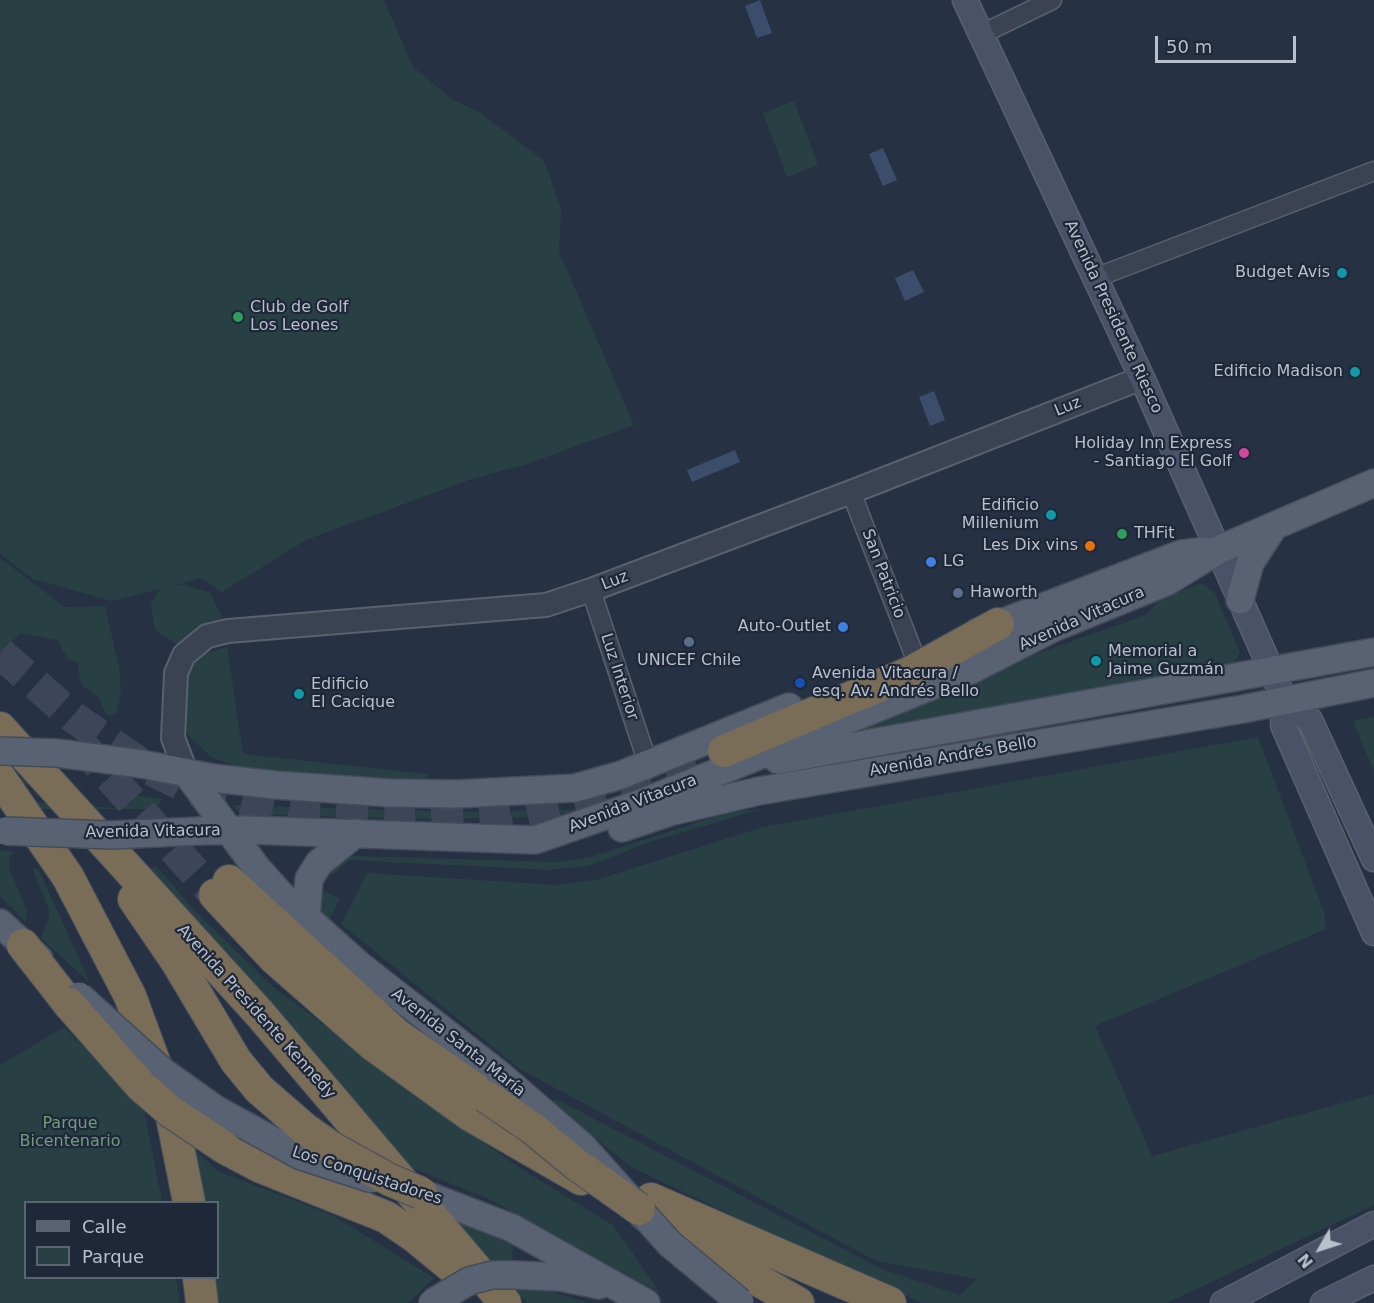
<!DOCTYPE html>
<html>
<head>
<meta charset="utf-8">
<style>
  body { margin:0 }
  #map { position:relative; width:1374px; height:1303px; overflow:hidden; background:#263143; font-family:"DejaVu Sans",sans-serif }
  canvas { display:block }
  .legend { position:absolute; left:24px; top:1201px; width:195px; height:78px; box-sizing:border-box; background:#1f2838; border:2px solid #5c6474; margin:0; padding:8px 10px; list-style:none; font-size:18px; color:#b8bfcd }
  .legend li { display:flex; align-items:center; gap:12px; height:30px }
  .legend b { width:30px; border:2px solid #5c6474 }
  .north { position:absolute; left:1290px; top:1219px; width:60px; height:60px; -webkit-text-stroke:4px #1f2838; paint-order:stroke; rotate:231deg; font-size:16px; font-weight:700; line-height:24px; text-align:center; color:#b8bfcd }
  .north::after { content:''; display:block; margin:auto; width:21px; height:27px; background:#b8bfcd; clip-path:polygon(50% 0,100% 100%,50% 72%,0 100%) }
  .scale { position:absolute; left:1155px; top:36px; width:141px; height:27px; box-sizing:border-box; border:3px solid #b8bfcd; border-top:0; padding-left:8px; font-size:18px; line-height:21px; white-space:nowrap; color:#b8bfcd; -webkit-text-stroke:4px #1f2838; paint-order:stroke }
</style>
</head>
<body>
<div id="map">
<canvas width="1374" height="1303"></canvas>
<ul class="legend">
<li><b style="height:8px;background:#596273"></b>Calle</li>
<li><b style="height:16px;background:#284044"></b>Parque</li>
</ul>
<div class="north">N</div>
<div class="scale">50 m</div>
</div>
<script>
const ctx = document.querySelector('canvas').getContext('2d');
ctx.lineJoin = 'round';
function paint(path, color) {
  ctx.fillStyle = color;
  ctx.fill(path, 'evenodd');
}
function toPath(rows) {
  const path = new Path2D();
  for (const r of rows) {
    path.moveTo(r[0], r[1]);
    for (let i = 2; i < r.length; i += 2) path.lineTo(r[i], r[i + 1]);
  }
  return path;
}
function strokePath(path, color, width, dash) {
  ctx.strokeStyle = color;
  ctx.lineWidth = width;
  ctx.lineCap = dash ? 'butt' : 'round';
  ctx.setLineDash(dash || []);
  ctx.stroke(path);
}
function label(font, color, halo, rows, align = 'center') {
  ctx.font = font + ' "DejaVu Sans",sans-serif';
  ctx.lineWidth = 4.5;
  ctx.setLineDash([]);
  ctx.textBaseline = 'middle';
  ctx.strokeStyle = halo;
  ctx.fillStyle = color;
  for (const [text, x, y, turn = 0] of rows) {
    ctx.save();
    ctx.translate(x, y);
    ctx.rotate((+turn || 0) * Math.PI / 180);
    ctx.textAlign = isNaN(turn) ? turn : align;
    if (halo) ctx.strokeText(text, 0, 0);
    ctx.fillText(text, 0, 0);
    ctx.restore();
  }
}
paint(toPath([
  [0,0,384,0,413,67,453,100,478,111,544,161,561,209,559,252,634,425,527,464,469,480,306,540,222,592,200,578,173,586,185,585,210,593,222,617,178,645,156,631,150,604,160,589,112,601,33,579,0,554],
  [794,101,818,165,787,177,763,113],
  [0,558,65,607,105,606,119,667,121,691,116,715,106,715,99,698,81,684,77,662,68,659,57,640,21,633,0,653],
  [1202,583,1215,593,1240,653,1234,663,812,743,929,692,1146,615,1161,599],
  [227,647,243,754,427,774,427,778,389,781,248,769,212,758,186,733,181,713,182,693,189,672,200,656],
  [1374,717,1374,772,1353,721],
  [1258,737,1324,912,1326,929,1095,1026,1152,1156,1374,1094,1374,1205,1167,1303,922,1303,824,1259,631,1167,551,1102,556,1099,882,1269,960,1295,977,1279,876,1261,520,1069,341,924,367,873,557,885,596,880,763,827],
  [0,778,17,778,162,799,159,805,146,809,0,809],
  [232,805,459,812,592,809,541,817,438,819,269,815,240,813],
  [762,809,650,842,588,866,549,870,350,860,333,874,319,873,340,858,353,856,561,862,591,857,729,812],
  [0,850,14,852,9,858,9,868,27,910,26,922,0,896],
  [157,867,197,913,272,986,446,1116,523,1170,613,1225,660,1293,489,1199,400,1163,139,868],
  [32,868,39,870,90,983,41,938,49,917,48,907],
  [315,887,340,899,329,921,315,906],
  [64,1027,144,1109,162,1202,26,1202,26,1278,176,1278,180,1303,0,1303,0,1065],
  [193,1150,220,1172,332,1215,434,1278,408,1303,217,1303,213,1278,218,1278,218,1202,202,1202],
  [453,1220,513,1245,512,1261,493,1261],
  [521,1282,588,1303,528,1303,510,1284]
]), '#284044');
paint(toPath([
  [760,0,772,33,757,38,745,6],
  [883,148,897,180,883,186,869,154],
  [913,270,924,292,905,301,895,278],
  [934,391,945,420,930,426,919,397],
  [735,450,740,462,692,482,687,470]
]), '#3c4d6c');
paint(toPath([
  [0,783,105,789,121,805,118,808,0,800]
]), '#263143');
strokePath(toPath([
  [0,653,73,717,144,766,184,786,220,799,297,816,414,823,500,818,584,798,724,751],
  [78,741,215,895]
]), '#3c4658', 32, [32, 16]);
const minor = toPath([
  [982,34,1052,0],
  [1095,278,1374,171],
  [851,492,915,657],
  [591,590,648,764]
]);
const tertiary = toPath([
  [186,772,173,738,176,673,184,655,207,636,228,631,546,605,591,590,851,492,1142,378]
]);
const secondary = toPath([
  [965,0,1142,378,1285,701,1310,720,1374,859],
  [1285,701,1283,725,1374,933],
  [1223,1303,1374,1224],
  [1323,1303,1374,1278]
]);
const primary = toPath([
  [1240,600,1250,563,1274,526],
  [978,632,1181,554,1204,551],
  [778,760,1374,652],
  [142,764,213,778,275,785,390,793,456,794,575,788,621,775,789,707],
  [186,772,256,867,280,894,359,965,500,1075],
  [622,828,673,811,759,791,1243,709,1374,683],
  [200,831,247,830,535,840,639,804,971,670,1053,628,1168,581,1218,550,1374,483],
  [306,918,309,879,319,863,356,833],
  [0,923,39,959],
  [421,1193,512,1228,646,1303],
  [515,1275,560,1277,599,1285]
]);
const motorway = toPath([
  [0,728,260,1014,505,1303],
  [724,751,909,673,998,624],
  [0,778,68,877,130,996,169,1102,189,1202],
  [229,881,397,1035,485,1096],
  [215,895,274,958,372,1044,470,1115,581,1179],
  [134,899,177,962,236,1061,259,1089],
  [23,945,69,1004],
  [225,1148,261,1167,386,1217,414,1236,465,1278],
  [651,1199,890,1303],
  [645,1215,798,1303],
  [199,1278,202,1303]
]);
strokePath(minor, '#596170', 21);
strokePath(tertiary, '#596170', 26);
strokePath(secondary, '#596170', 27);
strokePath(primary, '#444c5c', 30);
strokePath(motorway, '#454e5d', 34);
strokePath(minor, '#3b4353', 18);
strokePath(tertiary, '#3b4353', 22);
strokePath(secondary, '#495266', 24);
strokePath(primary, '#596273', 27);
strokePath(motorway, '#796d58', 32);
const primaryBridge = toPath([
  [0,751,57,753,142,764],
  [5,831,111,835,200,831],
  [79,996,162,1071,215,1109,301,1156,372,1179],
  [500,1075,582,1146,670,1244,740,1302],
  [432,1303,469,1281,492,1275,515,1275]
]);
const motorwayBridge = toPath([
  [69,1004,141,1086,171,1112,225,1148],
  [259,1089,305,1129,332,1148,390,1180,421,1193],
  [485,1096,532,1128,577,1165,639,1209]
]);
strokePath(primaryBridge, '#444c5c', 30, []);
strokePath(motorwayBridge, '#454e5d', 34, []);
strokePath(primaryBridge, '#596273', 27);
strokePath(motorwayBridge, '#796d58', 32);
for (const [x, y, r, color] of [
  [1342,273,6,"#0f9aa8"],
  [238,317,6,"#2e9e5b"],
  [1355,372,6,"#0f9aa8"],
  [1244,453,6,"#d1479c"],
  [1051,515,6,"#0f9aa8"],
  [1122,534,6,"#2e9e5b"],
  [1090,546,6,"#e8710a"],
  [931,562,6,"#3f7fe0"],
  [958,593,6,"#5c6f8a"],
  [843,627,6,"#3f7fe0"],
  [689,642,6,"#5c6f8a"],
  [1096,661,6,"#0f9aa8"],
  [800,683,6,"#1a4fb4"],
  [299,694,6,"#0f9aa8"]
]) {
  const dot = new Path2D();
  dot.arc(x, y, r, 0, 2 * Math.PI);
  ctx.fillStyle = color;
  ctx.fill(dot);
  strokePath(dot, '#1f2838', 2);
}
label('16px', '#b8bfcd', '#1f2838', [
  ["Budget Avis",1330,273,"right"],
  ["Club de Golf",250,308],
  ["Los Leones",250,326],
  ["Edificio Madison",1343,372,"right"],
  ["Holiday Inn Express",1232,444,"right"],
  ["- Santiago El Golf",1232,462,"right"],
  ["Edificio",1039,506,"right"],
  ["Millenium",1039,524,"right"],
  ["THFit",1134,534],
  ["Les Dix vins",1078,546,"right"],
  ["LG",943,562],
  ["Haworth",970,593],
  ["Auto-Outlet",831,627,"right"],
  ["Memorial a",1108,652],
  ["Jaime Guzmán",1108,670],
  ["UNICEF Chile",689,661,"center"],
  ["Avenida Vitacura /",812,674],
  ["esq. Av. Andrés Bello",812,692],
  ["Edificio",311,685],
  ["El Cacique",311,703]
], 'left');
label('16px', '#b8bfcd', '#1f2838', [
  ["Avenida Presidente Riesco",1113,317,65],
  ["Luz",1068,407,-22],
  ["San Patricio",883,574,69],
  ["Luz",615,581,-21],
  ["Avenida Vitacura",1082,619,-24],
  ["Luz Interior",619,677,72],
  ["Avenida Andrés Bello",953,757,-10],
  ["Avenida Vitacura",633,804,-21],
  ["Avenida Vitacura",153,832,-1],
  ["Avenida Presidente Kennedy",256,1012,48],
  ["Avenida Santa María",458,1043,38],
  ["Los Conquistadores",367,1176,18]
]);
label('16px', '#6f9e7c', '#1f2838', [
  ["Parque",70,1124],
  ["Bicentenario",70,1142]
]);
</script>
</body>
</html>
